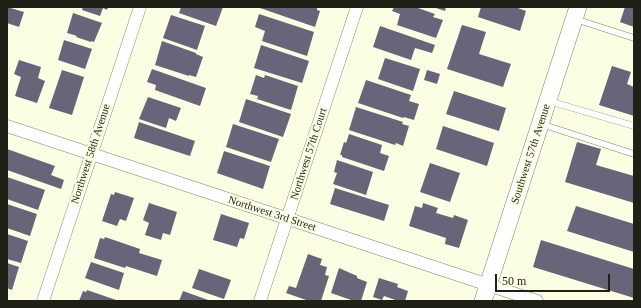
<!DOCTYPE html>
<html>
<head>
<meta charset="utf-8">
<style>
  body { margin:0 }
  #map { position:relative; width:641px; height:308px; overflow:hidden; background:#fcfee3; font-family:"Times New Roman",serif }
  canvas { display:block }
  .frame { position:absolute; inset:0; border:8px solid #1f2016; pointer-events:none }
  .scale { position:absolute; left:495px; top:274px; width:115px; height:18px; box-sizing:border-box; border:2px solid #1f2016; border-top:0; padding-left:5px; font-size:12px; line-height:14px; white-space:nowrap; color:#1f2016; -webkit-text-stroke:3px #fcfee3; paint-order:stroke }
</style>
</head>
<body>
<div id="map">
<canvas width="641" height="308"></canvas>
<div class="frame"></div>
<div class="scale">50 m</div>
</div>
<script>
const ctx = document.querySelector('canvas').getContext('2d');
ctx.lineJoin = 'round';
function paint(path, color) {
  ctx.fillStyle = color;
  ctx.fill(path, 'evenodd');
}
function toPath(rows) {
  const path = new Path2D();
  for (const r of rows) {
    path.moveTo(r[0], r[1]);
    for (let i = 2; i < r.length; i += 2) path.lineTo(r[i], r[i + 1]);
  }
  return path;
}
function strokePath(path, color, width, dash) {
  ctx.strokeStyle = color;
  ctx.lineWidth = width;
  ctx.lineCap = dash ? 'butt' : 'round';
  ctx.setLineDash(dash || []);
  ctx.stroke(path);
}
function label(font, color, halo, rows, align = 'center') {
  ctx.font = font + ' "Times New Roman",serif';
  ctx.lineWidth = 4;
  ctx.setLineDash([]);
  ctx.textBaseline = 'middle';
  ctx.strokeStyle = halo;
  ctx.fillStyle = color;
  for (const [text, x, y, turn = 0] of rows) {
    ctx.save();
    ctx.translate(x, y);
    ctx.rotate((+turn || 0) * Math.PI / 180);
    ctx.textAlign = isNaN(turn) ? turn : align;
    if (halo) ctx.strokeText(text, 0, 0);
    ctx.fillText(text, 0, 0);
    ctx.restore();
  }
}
paint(toPath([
  [7,7,24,12,19,27,7,23],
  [83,7,108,7,107,10,103,8,100,16,82,10],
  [181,7,223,7,216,26,179,13],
  [257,7,317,7,317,10,320,11,315,27],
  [394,7,415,7,435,14,433,17,443,20,436,38,397,25,400,14,392,11],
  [433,7,446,7,445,11],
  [481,7,515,7,526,11,520,31,478,17],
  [625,7,634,7,634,27,620,22],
  [73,13,102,23,94,42,91,41,91,42,76,37,77,36,67,33],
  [259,14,314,32,307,56,262,41,265,31,255,27],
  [171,15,205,26,197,50,163,38],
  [462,25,486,32,479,54,511,64,503,87,447,69],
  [380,26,435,45,432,53,415,48,411,60,373,47],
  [64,40,92,49,85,69,58,60],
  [162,41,196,53,196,54,203,57,196,77,189,75,189,76,155,65],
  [261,45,309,61,302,83,254,68],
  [385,58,420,69,413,91,378,79],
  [19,60,41,67,38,78,45,81,37,103,15,96,21,77,14,74],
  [612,66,631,72,627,84,634,87,634,116,599,105],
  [152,69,206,88,200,106,155,90,156,85,147,82],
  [62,70,84,77,72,115,49,108],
  [427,70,440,74,437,84,424,80],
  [256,75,264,78,265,75,298,86,291,110,257,99,258,96,250,94],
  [366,80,411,95,409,101,419,104,414,120,404,117,403,118,358,103],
  [454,91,506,108,499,131,446,114],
  [148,97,181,108,176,121,169,118,166,128,139,119],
  [246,99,291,114,283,137,239,122],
  [356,107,403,122,402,124,409,126,403,146,396,143,395,145,349,130],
  [139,122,195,141,190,156,134,138],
  [233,124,279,139,271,162,226,147],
  [443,126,494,143,487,166,436,149],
  [349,134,382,145,380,153,389,156,384,171,342,157,342,155,340,155,344,142,346,143],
  [577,142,601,149,596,165,634,176,634,203,565,182],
  [7,149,55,166,51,175,64,180,61,189,7,170],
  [224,151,270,166,263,189,217,173],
  [337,160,373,172,366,195,333,184,337,173,334,172],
  [430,163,460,173,450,202,420,192],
  [7,177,45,190,38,210,7,199],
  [335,188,389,205,384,221,330,204],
  [115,192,134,198,126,221,120,219,117,226,102,221,111,194,114,195],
  [149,203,177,212,170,235,163,233,161,240,145,235,149,223,143,220],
  [423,203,438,208,436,213,453,218,454,215,468,220,459,248,445,244,446,238,409,226,415,206,422,208],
  [7,204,37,214,30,236,7,228],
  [576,206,634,224,634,252,567,231],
  [221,214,249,223,244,239,240,238,237,247,213,240],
  [7,234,28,241,21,263,7,259],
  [105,237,140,249,139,253,162,260,157,276,126,266,125,268,94,258,100,238,104,239],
  [541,240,634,269,634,298,533,267],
  [308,254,322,259,320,265,327,267,325,275,329,276,321,301,309,301,286,293,289,286,296,288],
  [91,262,124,273,119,290,85,278],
  [7,263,19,267,12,290,7,288],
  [339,268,357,276,357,278,367,282,361,301,354,301,331,293],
  [199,269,231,280,224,299,192,288],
  [379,278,398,284,397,287,408,291,405,301,398,301,384,296,382,300,373,297],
  [87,290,119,301,79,301,83,291,86,292],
  [183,291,211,301,179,301]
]), '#68647a');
const service = toPath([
  [575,19,634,38],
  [549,101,634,126],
  [541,124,634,154]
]);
const minor = toPath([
  [7,126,537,301],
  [43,301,140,7],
  [260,301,357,7]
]);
const secondary = toPath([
  [483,301,578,7]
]);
strokePath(service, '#84856d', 7);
strokePath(minor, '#84856d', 13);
strokePath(secondary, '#84856d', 18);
strokePath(service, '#fff', 6);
strokePath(minor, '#fff', 12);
strokePath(secondary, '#fff', 17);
label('11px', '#1f2016', '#fcfee3', [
  ["Northwest 58th Avenue",91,154,-72],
  ["Northwest 57th Court",309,154,-72],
  ["Southwest 57th Avenue",531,154,-72],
  ["Northwest 3rd Street",272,214,18]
]);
</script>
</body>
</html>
